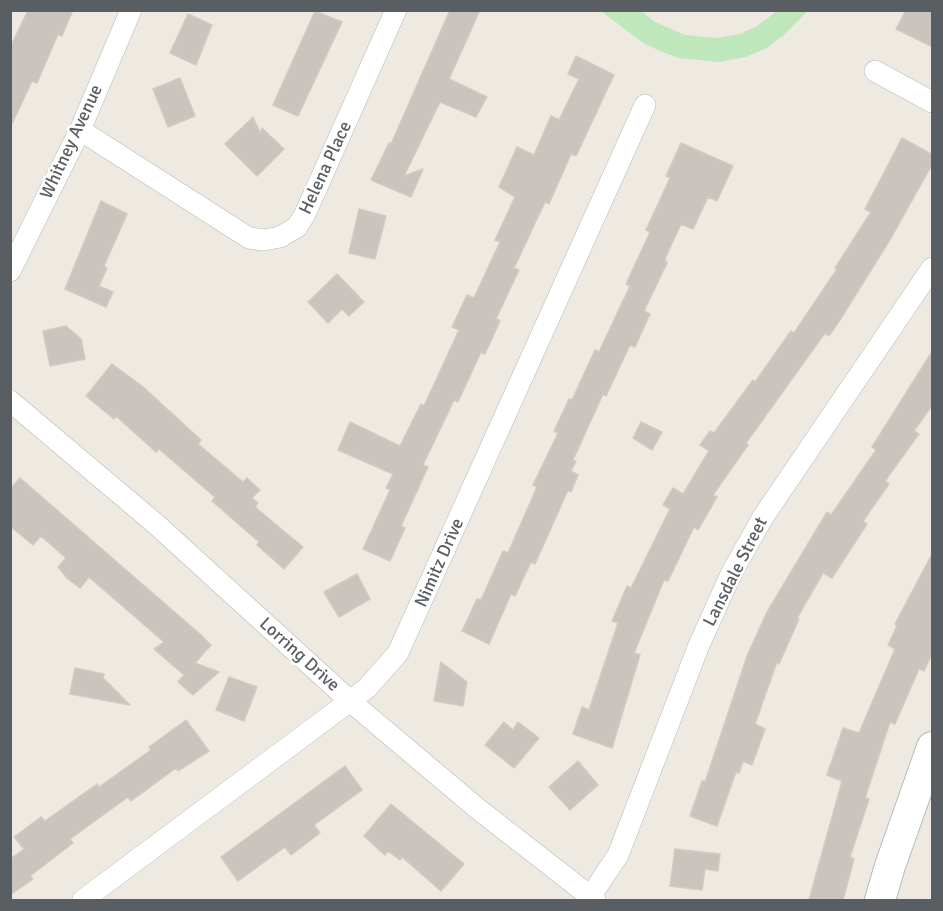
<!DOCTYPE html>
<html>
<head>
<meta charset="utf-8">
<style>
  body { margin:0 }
  #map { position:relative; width:943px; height:911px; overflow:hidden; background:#eeeae1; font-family:Signika,sans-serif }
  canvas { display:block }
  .frame { position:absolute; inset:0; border:12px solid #595e63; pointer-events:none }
</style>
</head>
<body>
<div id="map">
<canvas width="943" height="911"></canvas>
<div class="frame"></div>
</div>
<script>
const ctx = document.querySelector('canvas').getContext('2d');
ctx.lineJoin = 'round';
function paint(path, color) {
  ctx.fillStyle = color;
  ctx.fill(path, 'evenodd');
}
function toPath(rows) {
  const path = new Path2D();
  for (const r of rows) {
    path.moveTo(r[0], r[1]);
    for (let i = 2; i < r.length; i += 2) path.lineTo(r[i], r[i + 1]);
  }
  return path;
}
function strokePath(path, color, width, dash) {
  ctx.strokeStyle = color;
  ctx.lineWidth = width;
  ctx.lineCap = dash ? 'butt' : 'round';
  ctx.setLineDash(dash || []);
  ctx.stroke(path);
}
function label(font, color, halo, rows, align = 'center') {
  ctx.font = font + ' Signika,sans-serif';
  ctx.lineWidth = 5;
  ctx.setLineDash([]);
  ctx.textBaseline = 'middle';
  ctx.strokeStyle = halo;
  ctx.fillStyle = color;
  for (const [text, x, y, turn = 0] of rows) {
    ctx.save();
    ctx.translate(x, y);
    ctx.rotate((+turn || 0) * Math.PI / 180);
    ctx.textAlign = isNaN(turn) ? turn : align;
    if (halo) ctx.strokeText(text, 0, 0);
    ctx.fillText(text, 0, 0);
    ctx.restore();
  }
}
paint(toPath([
  [601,11,641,11,655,22,685,35,717,38,740,34,757,26,777,11,808,11,785,34,767,48,746,57,719,62,679,58,660,51,643,43]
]), '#bee7bb');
const building = toPath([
  [28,10,73,10,62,36,58,34,37,83,32,81,10,128,10,48,28,10],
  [450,10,480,10,449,79,487,97,476,117,440,102,404,176,423,169,411,197,371,180,389,143,391,144,450,10],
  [906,10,933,10,933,47,896,29,906,10],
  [315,11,342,22,298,116,273,105,315,11],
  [188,14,212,25,196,65,170,53,188,14],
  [576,56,614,75,576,156,571,154,549,204,545,202,514,268,519,270,496,319,500,321,485,354,481,352,458,402,454,400,423,465,428,467,401,526,405,528,390,561,363,549,390,490,386,488,393,474,338,450,350,422,400,446,421,404,424,406,459,330,452,327,467,295,474,298,500,242,495,240,515,197,499,187,517,147,534,155,551,116,559,120,579,79,568,74,576,56],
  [180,78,195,116,168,127,153,89,180,78],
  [253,117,260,133,262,128,284,149,257,176,225,144,253,117],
  [902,138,933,155,933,163,891,238,840,320,829,336,825,333,746,443,748,445,713,495,717,497,698,530,694,527,668,581,664,580,634,653,640,655,612,748,573,734,582,707,589,710,618,623,612,621,627,586,631,588,670,509,663,505,673,488,683,494,709,451,700,445,710,431,714,433,753,380,755,382,791,331,794,333,837,269,835,268,871,212,865,209,902,138],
  [681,143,733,166,717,201,708,197,693,229,681,224,665,259,667,263,644,311,650,314,635,347,630,345,606,396,603,394,573,460,576,461,571,471,578,475,571,492,568,490,535,564,531,562,515,596,511,594,489,644,462,631,477,599,481,600,503,551,508,553,537,487,533,485,558,433,554,431,569,399,572,400,595,350,599,352,630,286,626,284,650,232,646,230,670,178,666,176,681,143],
  [101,201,127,214,104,266,107,268,99,286,113,292,106,307,65,289,101,201],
  [359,209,386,216,375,259,349,253,359,209],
  [337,274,364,302,349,316,342,309,328,323,308,302,337,274],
  [66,326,81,339,85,359,50,366,43,331,66,326],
  [933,350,933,404,914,431,919,434,885,481,889,484,863,521,867,524,832,578,823,573,797,618,799,619,779,664,777,662,755,724,765,729,752,765,743,761,739,773,736,772,717,826,690,816,702,781,705,782,747,656,767,612,827,512,831,515,876,450,872,447,933,350],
  [112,364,142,386,201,440,198,444,243,482,247,478,260,490,252,498,258,503,255,507,303,547,284,569,257,545,259,542,212,501,215,497,159,449,156,452,116,416,114,419,86,396,112,364],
  [641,422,662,432,652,450,633,438,641,422],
  [20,478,201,635,211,645,195,663,219,672,193,695,178,682,184,675,154,649,164,642,89,577,80,588,67,578,58,567,66,558,41,536,33,545,10,526,10,489,20,478],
  [933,552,933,652,924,671,919,669,895,724,890,722,865,798,869,799,850,857,854,859,843,900,809,900,842,781,827,775,843,728,859,733,895,649,888,645,897,626,895,624,933,552],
  [357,574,370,599,339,617,324,592,357,574],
  [441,662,467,682,463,706,434,701,441,662],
  [75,668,104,674,103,678,130,705,70,694,75,668],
  [229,677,257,687,244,721,216,710,229,677],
  [186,720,209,751,178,771,176,768,131,801,128,797,70,839,73,843,30,876,33,879,10,895,10,859,24,849,14,837,41,817,45,821,97,784,99,787,151,750,149,747,186,720],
  [504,722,513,730,518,722,539,738,514,768,485,745,504,722],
  [578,761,598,785,570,810,549,787,578,761],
  [345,766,362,790,314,825,320,833,291,855,285,847,238,881,221,857,345,766],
  [391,804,464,864,441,891,402,857,400,860,388,851,385,855,364,836,391,804],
  [675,849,720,854,718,871,705,869,702,890,670,886,675,849]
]);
paint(building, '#c9c4be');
strokePath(building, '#d3cbbf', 1.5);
const street = toPath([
  [875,71,932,102],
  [80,130,249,238,264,240,280,237,297,227,305,214,396,10],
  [10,271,80,130,131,10],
  [10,401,157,525,350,701,478,809,595,900],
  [83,900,350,701,367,688,398,653,645,105],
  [588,900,618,855,699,645,731,574,763,517,932,268]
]);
const secondary = toPath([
  [880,900,890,866,932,747]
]);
strokePath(street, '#b4b8bd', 22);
strokePath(secondary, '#b5b9bf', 32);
strokePath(street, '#fff', 21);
strokePath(secondary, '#fff', 30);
label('18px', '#595e63', '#fff', [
  ["Whitney Avenue",72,142,-65],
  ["Helena Place",326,168,-65],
  ["Nimitz Drive",440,563,-66],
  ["Lansdale Street",736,572,-63],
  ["Lorring Drive",299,655,42]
]);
</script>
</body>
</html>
